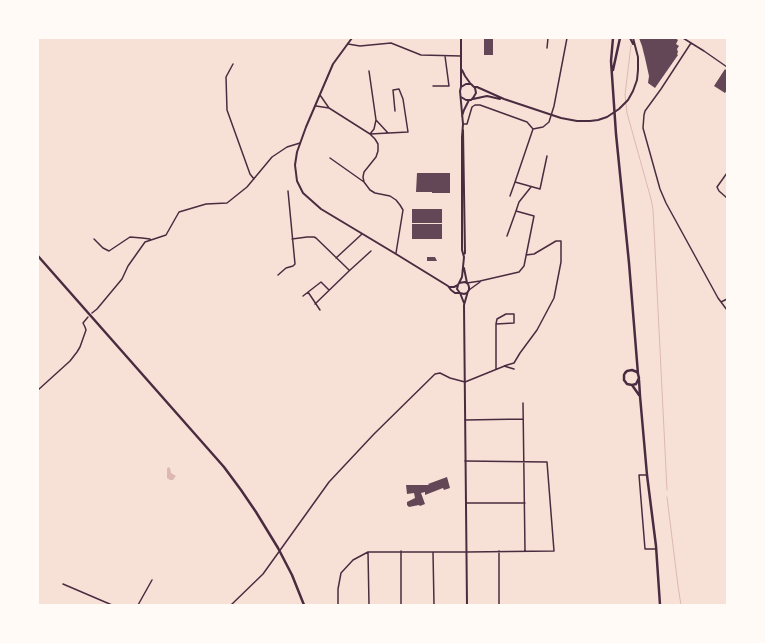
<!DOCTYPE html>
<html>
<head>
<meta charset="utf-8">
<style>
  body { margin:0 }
  #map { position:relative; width:765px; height:643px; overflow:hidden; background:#f7e1d7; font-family:"Playfair Display",serif }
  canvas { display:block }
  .frame { position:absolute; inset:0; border:39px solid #fffaf5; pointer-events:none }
</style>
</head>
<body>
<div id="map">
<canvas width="765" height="643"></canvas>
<div class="frame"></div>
</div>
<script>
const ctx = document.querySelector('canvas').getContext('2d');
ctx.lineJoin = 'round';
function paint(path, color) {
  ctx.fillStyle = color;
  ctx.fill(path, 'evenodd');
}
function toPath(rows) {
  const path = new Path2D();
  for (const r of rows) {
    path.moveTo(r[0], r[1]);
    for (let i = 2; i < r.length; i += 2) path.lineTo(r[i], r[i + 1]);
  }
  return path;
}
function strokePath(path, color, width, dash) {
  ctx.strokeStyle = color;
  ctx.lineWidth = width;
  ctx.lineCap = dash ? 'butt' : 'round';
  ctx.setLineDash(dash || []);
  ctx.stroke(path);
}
paint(toPath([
  [168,467,170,468,171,473,176,476,175,477,173,480,170,480,167,478,167,469]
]), '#dcb8b0');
strokePath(toPath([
  [631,45,625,95,627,113,651,199,653,209,667,490],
  [667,497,678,586,681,605]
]), '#dcb8b0', 1);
paint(toPath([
  [484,38,493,38,493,55,484,55],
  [639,38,675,38,678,40,676,44,679,46,677,49,678,52,677,54,678,55,655,88,648,83,649,76,645,58,642,46],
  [725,69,727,71,727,90,725,93,714,86],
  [417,173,450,173,450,193,432,193,432,192,416,192],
  [412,209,442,209,442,223,412,223],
  [412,224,442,224,442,239,412,239],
  [427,257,435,257,437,261,427,261],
  [447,477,450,488,444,490,443,488,425,495,425,492,421,493,425,504,420,506,419,505,409,507,407,505,407,502,415,498,414,493,407,494,406,485,429,485,428,484]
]), '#644757');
strokePath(toPath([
  [683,38,704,51,727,67],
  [691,43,661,89,645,111,644,115,643,128,660,189,666,203,718,298,727,310],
  [348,44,360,46,391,43,421,55,461,56],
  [547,48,548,38],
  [233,64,226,77,227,110,250,174,254,179],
  [369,71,376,120,374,129,370,134],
  [433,86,449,86,445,56],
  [320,95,329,108],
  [316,106,329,108,370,134,375,139,378,144,378,151,376,157,364,172,363,177,364,182],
  [376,120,388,133],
  [463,124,467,124,472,107,475,105,480,105,527,122,533,129,515,182,540,189,547,156],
  [533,129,543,127,549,122,554,106,567,38],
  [370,134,408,132,403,99,399,89,393,90,395,111],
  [330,158,364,182,370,190,375,193,390,196,396,200,400,205,403,210,396,253],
  [727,173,717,187,719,191,727,198],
  [510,196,515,182],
  [507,236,516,211],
  [94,239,103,248,109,251,130,237,142,238,150,239],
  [292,239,307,237,314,237,316,238,349,270],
  [336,258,362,234],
  [278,275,286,268,293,266,295,264,288,191],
  [467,283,480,281,519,272,524,266,534,216,516,211,519,202,531,187],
  [469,290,480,282],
  [308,292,320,310],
  [303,296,321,282,329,290],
  [721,302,727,299],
  [315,304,349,271,371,251],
  [92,313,97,309,122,279,128,266,145,242,166,235,179,212,206,204,227,203,247,187,272,157,287,147,300,143],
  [496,324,514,323,514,314,506,314,497,319,496,324,496,369],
  [504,366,514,369],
  [38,390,70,361,77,352,80,347,86,330,85,327,83,323,88,317],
  [523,403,525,551],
  [465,420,523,419],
  [647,475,639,475,645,549,656,549],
  [466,503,525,503],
  [401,551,401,605],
  [368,552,369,605],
  [433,552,434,605],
  [63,584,112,605],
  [138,605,152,580],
  [231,605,263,574,329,482,374,434,435,374,440,373,450,378,465,382,507,365,514,363,520,353,537,330,554,298,561,262,561,241,556,241,534,254,526,255],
  [338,605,338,589,341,573,353,560,368,552,466,552,554,551,547,462,465,461],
  [499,605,499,551]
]), '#4a2c40', 1.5);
strokePath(toPath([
  [352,38,333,64,306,127,297,152,295,165,297,181,303,193,321,209,396,254,448,286,451,290,455,293,460,293],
  [461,38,461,87,460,91,463,124,462,137,462,250,464,257,462,277,458,285,457,289,460,293,464,303],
  [630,38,633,44],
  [462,70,465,76,470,83],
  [474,87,477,87,504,99,561,118,577,121,590,121,598,120,607,117,619,109,628,100,633,91,637,80,638,70,638,57,633,38],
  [461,97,466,100,471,100,473,98,476,93,475,88,471,84,466,84,461,87],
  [473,99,487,96,500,99],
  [462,116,464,110,469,100],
  [463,130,465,253,464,254],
  [464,268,467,283],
  [459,283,465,282,468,284,469,287,469,290,467,293,464,294,460,293],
  [449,287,454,287,458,285],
  [467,605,464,305,468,291]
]), '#4a2c40', 2);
strokePath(toPath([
  [613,38,611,61,616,134,629,263,638,374],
  [613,70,620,38],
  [639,380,640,396,647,475,656,546,660,605],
  [632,385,636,384,639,378,638,374,637,372,632,370,627,371,625,373,624,375,624,380,627,384,632,385,639,395]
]), '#4a2c40', 2.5);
strokePath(toPath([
  [38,256,224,467,241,490,256,512,278,548,292,575,304,605]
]), '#4a2c40', 2.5);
</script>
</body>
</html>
